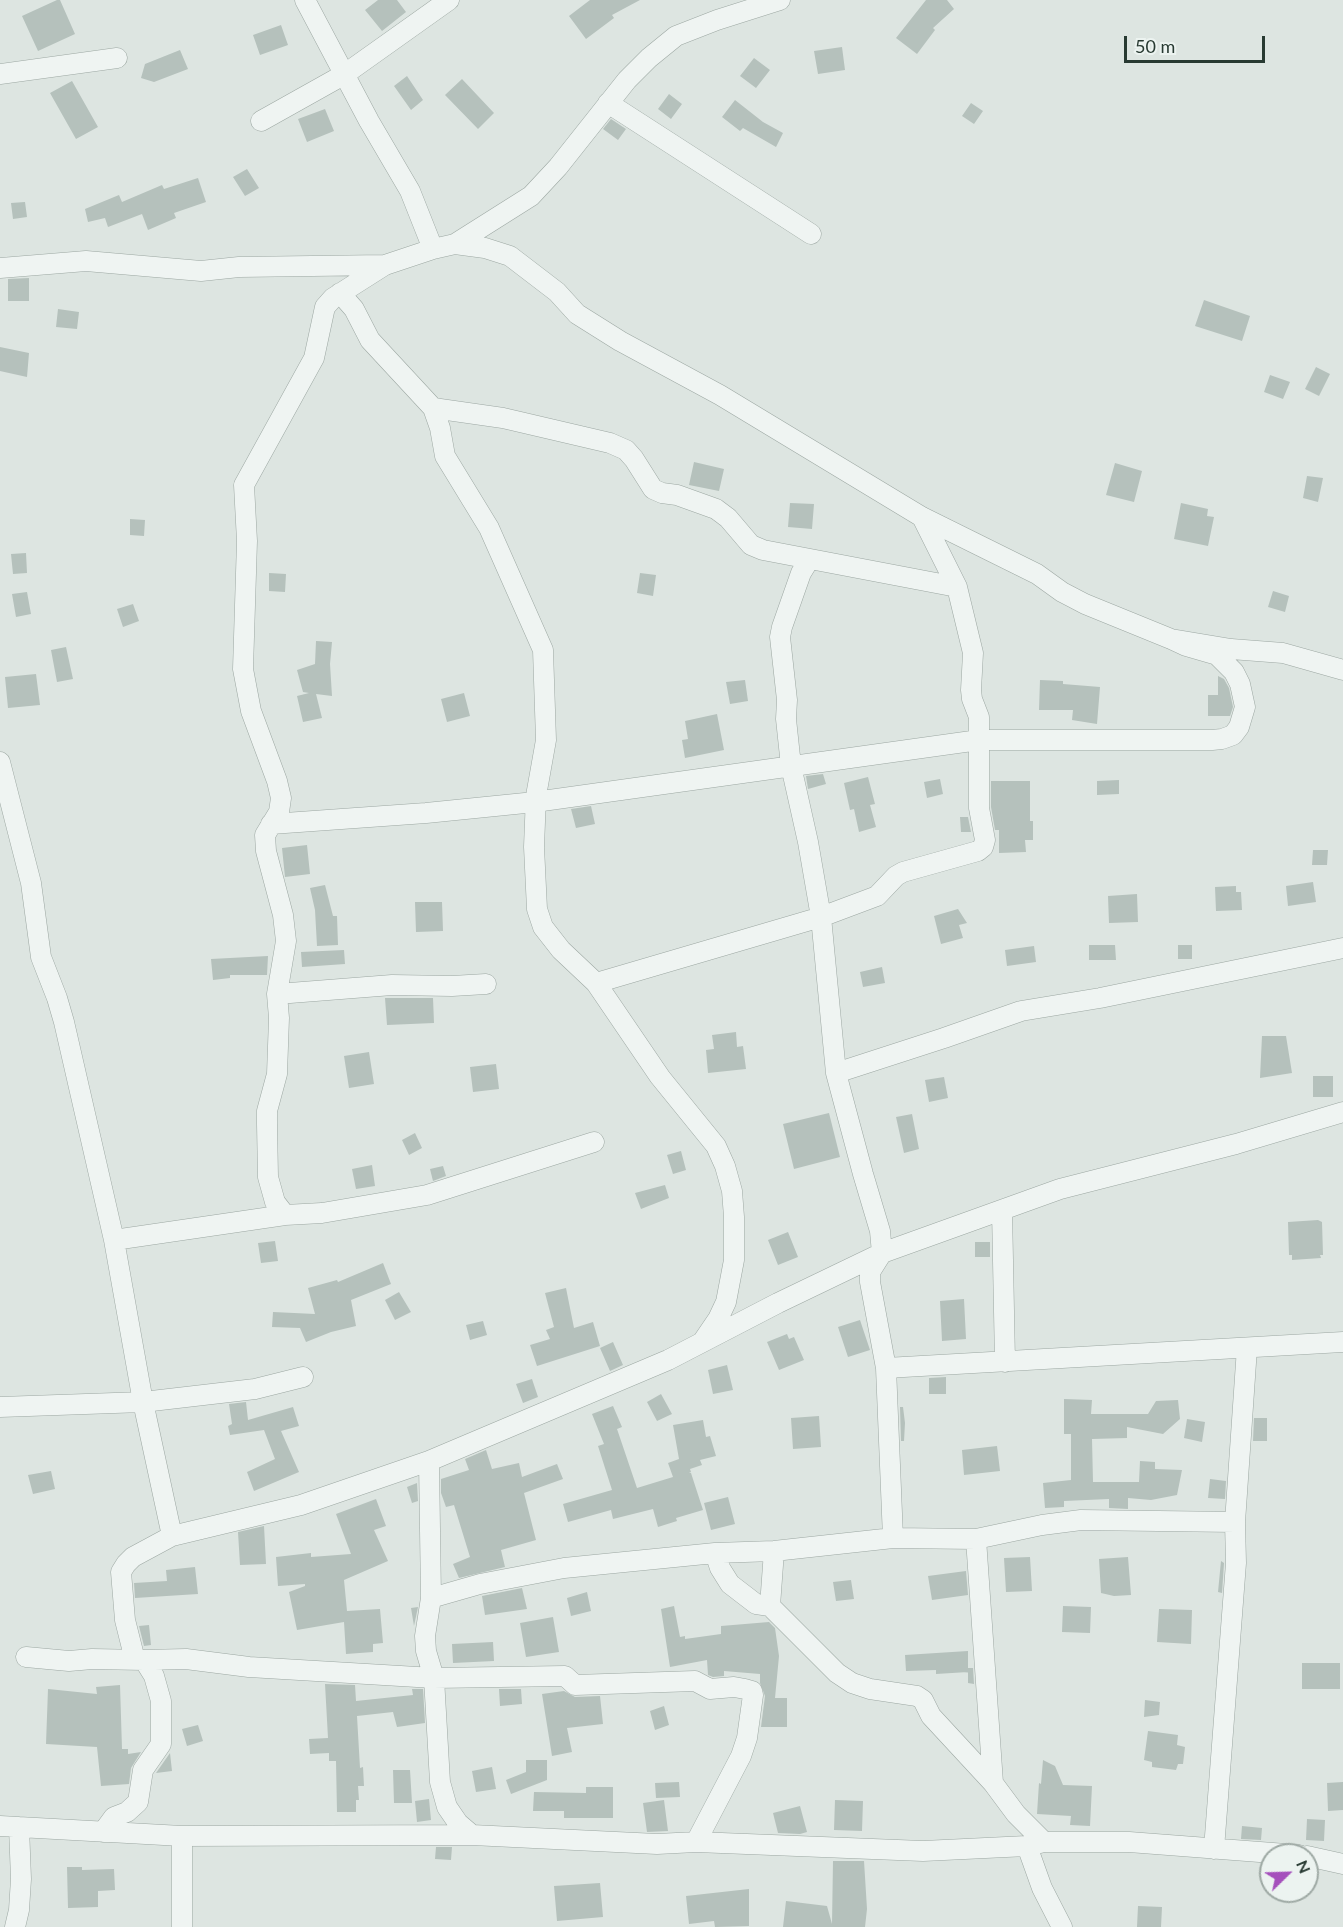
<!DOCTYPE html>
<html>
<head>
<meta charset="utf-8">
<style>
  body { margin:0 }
  #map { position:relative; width:1343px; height:1927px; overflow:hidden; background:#dde5e1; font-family:Lato,sans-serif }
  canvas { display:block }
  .north { position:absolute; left:1259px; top:1843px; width:60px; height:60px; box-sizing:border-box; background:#ecf3f0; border:2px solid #9ea9a4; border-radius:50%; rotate:67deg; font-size:16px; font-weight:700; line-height:24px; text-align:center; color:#283a32 }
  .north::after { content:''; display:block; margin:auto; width:21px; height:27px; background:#a550bc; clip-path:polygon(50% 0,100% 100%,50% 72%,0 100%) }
  .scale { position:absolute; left:1124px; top:36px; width:141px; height:27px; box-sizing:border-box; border:3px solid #283a32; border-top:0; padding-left:8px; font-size:18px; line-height:21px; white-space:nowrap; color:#283a32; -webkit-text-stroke:4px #ecf3f0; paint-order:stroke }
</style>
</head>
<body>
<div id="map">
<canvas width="1343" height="1927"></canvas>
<div class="north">N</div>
<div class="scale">50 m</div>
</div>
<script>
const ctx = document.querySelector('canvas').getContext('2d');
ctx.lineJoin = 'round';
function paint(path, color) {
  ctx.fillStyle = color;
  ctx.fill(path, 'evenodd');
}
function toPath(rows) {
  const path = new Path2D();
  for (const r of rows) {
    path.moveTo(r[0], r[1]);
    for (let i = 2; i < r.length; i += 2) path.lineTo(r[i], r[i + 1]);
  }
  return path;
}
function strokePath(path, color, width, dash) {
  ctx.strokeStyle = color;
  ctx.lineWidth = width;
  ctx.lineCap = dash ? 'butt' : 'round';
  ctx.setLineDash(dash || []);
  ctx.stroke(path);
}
paint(toPath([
  [57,0,60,0,75,34,38,51,22,16],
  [378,0,397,0,406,12,382,31,365,10],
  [590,0,640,0,612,15,614,18,586,39,569,16],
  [926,0,947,0,954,9,933,28,935,30,917,54,896,38],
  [281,25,288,45,260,55,253,35],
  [842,47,845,70,818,74,814,51],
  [180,50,188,69,154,82,141,78,145,64],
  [754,58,770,70,756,88,740,76],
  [407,76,423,100,411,110,394,86],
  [462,79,494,113,478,129,445,95],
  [72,81,98,127,76,139,50,93],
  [669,94,682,104,671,119,658,109],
  [735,100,763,122,783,133,776,147,743,128,740,131,722,117],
  [971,103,983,111,974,124,962,116],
  [325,109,334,131,307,142,298,119],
  [611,119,626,129,618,140,603,129],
  [247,169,259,188,245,196,233,177],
  [198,178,206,202,174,213,176,218,148,230,142,214,108,227,105,218,88,222,85,209,119,195,122,202,162,185,164,189],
  [25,202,27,217,13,219,11,203],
  [29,278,29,301,8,301,8,279],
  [1204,300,1250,316,1242,341,1195,326],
  [58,309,79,312,77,329,56,327],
  [0,347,29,353,27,377,0,371],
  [1316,367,1330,374,1319,396,1305,389],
  [1270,375,1290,382,1283,399,1264,392],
  [694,462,724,469,719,491,689,485],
  [1115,463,1142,471,1134,502,1106,495],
  [1307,476,1323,478,1318,502,1303,498],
  [790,503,814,504,812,529,788,527],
  [1181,503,1208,509,1207,516,1214,517,1208,546,1174,539],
  [130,519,145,520,144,536,130,535],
  [26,553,27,573,13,574,11,554],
  [269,573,286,574,285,592,269,591],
  [640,573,656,575,653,596,637,593],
  [1273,591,1289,596,1285,612,1268,607],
  [27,592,31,614,16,617,12,594],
  [133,604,139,621,123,627,117,609],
  [316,641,332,642,330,664,332,696,316,694,322,718,303,722,297,696,309,693,303,692,297,670,315,664],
  [66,647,73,679,57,682,51,650],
  [36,674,40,705,8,708,5,677],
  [1218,676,1224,679,1229,688,1233,707,1230,716,1208,716,1208,695,1218,695],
  [745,680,748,701,730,704,726,682],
  [1040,680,1063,681,1063,684,1100,687,1097,724,1072,720,1073,710,1039,710],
  [464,693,470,716,447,722,441,699],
  [717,714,724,750,685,758,682,740,688,739,685,721],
  [823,774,826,784,808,789,806,776],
  [868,777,875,804,870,805,876,827,859,832,854,809,850,810,844,783],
  [940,779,943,794,927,798,924,782],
  [1119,780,1119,794,1097,795,1097,781],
  [991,781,1030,781,1030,821,1033,821,1033,840,1025,840,1026,852,999,853,999,830,995,830,991,807],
  [591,806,595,824,576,828,571,809],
  [960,817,968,817,971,832,961,832],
  [307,845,310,874,285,877,282,848],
  [1313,850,1328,850,1327,865,1312,865],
  [1313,882,1316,902,1288,906,1286,886],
  [325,885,333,916,337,916,338,945,317,946,315,910,310,888],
  [1236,886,1236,892,1241,892,1242,910,1216,911,1215,887],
  [1137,894,1138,922,1109,923,1108,896],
  [415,902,442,902,443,931,416,932],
  [958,909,967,923,959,925,963,938,941,944,934,916],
  [1089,945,1115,945,1116,960,1089,960],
  [1178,945,1192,945,1192,959,1178,959],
  [1034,946,1036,962,1007,966,1005,950],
  [344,950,345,964,302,967,301,952],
  [268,956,267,975,230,975,230,978,213,980,211,959],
  [882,967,885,983,863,987,860,972],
  [385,998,433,998,434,1023,387,1025],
  [736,1032,737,1047,743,1046,746,1069,708,1073,706,1050,714,1049,712,1035],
  [1262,1036,1286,1036,1292,1073,1260,1078],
  [369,1052,374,1084,349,1088,344,1056],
  [496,1064,499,1089,473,1092,470,1067],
  [1313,1076,1333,1076,1333,1097,1313,1097],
  [944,1077,948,1098,929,1102,925,1080],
  [829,1113,840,1157,794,1169,783,1124],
  [912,1114,919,1149,904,1153,896,1117],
  [415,1133,422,1148,409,1155,402,1140],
  [681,1151,686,1170,673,1174,667,1155],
  [372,1165,375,1186,356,1189,352,1169],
  [443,1166,446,1176,433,1181,430,1169],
  [665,1185,669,1198,641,1209,635,1193],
  [1318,1220,1322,1222,1323,1255,1320,1255,1321,1258,1292,1260,1292,1255,1289,1255,1288,1222],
  [788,1232,798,1257,778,1265,768,1240],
  [275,1241,278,1261,261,1263,258,1243],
  [975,1242,990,1242,990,1257,975,1257],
  [383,1263,391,1284,351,1300,356,1326,331,1332,306,1342,300,1328,272,1327,273,1312,315,1314,308,1288,337,1280,338,1282],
  [566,1288,574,1328,593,1322,600,1346,537,1366,530,1345,550,1339,546,1330,554,1327,545,1293],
  [399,1292,411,1312,395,1320,385,1300],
  [964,1299,966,1339,942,1341,940,1301],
  [860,1320,870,1350,848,1357,838,1327],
  [483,1321,487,1335,470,1340,466,1325],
  [787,1334,789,1339,794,1337,804,1360,779,1370,767,1342],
  [613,1342,623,1365,610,1371,600,1348],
  [727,1365,733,1390,713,1394,708,1370],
  [946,1377,946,1394,929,1394,929,1378],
  [532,1379,538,1397,523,1403,516,1384],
  [661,1394,672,1414,657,1421,647,1402],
  [1064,1399,1092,1400,1091,1414,1148,1414,1156,1401,1178,1400,1180,1419,1163,1434,1127,1427,1127,1438,1092,1439,1093,1482,1139,1482,1140,1461,1155,1462,1155,1469,1182,1470,1177,1495,1151,1500,1128,1498,1128,1509,1109,1508,1109,1499,1064,1501,1064,1507,1045,1508,1043,1483,1071,1480,1071,1434,1064,1434],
  [246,1402,248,1420,293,1407,299,1426,281,1431,299,1472,254,1491,247,1472,275,1459,264,1430,230,1435,228,1426,232,1424,229,1404],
  [613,1406,622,1427,617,1429,637,1488,673,1477,668,1463,679,1459,673,1425,703,1420,706,1437,710,1436,716,1456,700,1460,702,1465,690,1469,691,1472,689,1473,691,1473,703,1510,676,1518,677,1521,658,1527,653,1509,613,1519,611,1510,568,1522,563,1504,612,1490,598,1446,604,1444,592,1414],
  [900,1407,903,1407,905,1423,904,1441,901,1441],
  [819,1416,821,1447,793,1449,791,1418],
  [1254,1418,1267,1418,1267,1441,1253,1441],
  [1187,1419,1205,1422,1202,1442,1184,1438],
  [997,1446,1000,1471,964,1475,962,1450],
  [486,1450,492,1469,519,1463,522,1477,557,1464,563,1479,524,1493,536,1540,501,1550,505,1567,459,1578,453,1564,470,1557,454,1505,446,1507,441,1493,441,1479,469,1470,465,1459],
  [51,1471,55,1489,33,1494,28,1475],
  [1210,1479,1226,1481,1225,1499,1208,1498],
  [417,1483,418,1501,412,1503,407,1487],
  [728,1497,735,1524,711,1530,704,1503],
  [376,1499,386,1526,374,1530,388,1561,344,1580,347,1611,380,1609,383,1643,373,1644,373,1652,346,1654,344,1622,297,1630,289,1592,305,1586,305,1584,278,1586,276,1557,311,1553,311,1557,351,1554,336,1514],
  [264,1526,266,1564,240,1565,238,1532],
  [1030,1557,1032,1591,1006,1592,1004,1558],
  [1128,1557,1131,1595,1114,1596,1101,1593,1099,1559],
  [1221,1561,1224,1563,1222,1593,1218,1592],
  [195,1567,198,1594,135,1598,134,1583,167,1581,166,1570],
  [966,1571,968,1595,932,1600,928,1576],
  [851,1580,854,1599,836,1601,833,1582],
  [522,1588,527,1609,485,1615,482,1596],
  [587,1592,591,1611,571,1616,567,1598],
  [674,1606,680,1637,685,1636,685,1639,721,1634,721,1626,769,1622,775,1628,779,1656,775,1698,787,1698,787,1727,761,1727,765,1696,760,1683,760,1674,724,1671,724,1676,713,1677,708,1675,707,1660,670,1667,661,1609],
  [1063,1606,1091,1607,1090,1633,1062,1632],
  [418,1607,414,1626,411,1608],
  [1159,1609,1192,1610,1191,1644,1157,1642],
  [553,1617,559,1652,526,1657,520,1623],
  [149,1625,151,1645,144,1646,139,1626],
  [493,1642,494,1661,453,1663,452,1644],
  [968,1651,968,1672,936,1674,936,1670,906,1671,905,1655],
  [1302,1663,1340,1663,1340,1689,1302,1689],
  [968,1668,973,1668,974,1684,968,1683],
  [325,1684,355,1685,356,1701,413,1695,412,1689,423,1689,425,1723,397,1727,393,1712,357,1716,360,1768,363,1767,364,1786,358,1786,359,1800,356,1800,356,1812,337,1812,336,1761,329,1761,329,1753,310,1754,309,1739,328,1738],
  [120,1685,122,1749,128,1749,128,1754,141,1752,131,1768,129,1784,101,1786,97,1747,46,1744,48,1689,97,1694,96,1687],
  [499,1689,521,1689,522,1704,500,1706],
  [564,1691,575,1697,600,1696,603,1724,567,1728,572,1752,552,1756,542,1694],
  [1145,1700,1160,1702,1159,1715,1144,1717],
  [664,1706,669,1725,655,1730,650,1711],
  [198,1725,203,1741,187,1746,182,1729],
  [1148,1731,1178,1735,1177,1745,1185,1747,1183,1764,1178,1764,1176,1770,1152,1767,1152,1762,1144,1760],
  [170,1753,172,1771,156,1773],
  [526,1760,547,1760,547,1780,511,1794,506,1780,526,1772],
  [1043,1760,1055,1766,1063,1785,1092,1786,1090,1826,1070,1825,1071,1816,1037,1814,1039,1783,1041,1784],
  [492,1767,496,1789,476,1792,472,1771],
  [393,1770,410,1770,412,1803,394,1803],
  [679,1782,680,1797,656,1798,655,1783],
  [1343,1782,1343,1810,1328,1811,1327,1783],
  [586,1787,613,1787,613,1818,564,1818,564,1811,533,1811,534,1792,586,1793],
  [429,1799,431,1820,417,1822,415,1801],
  [664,1800,668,1831,647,1832,643,1803],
  [835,1800,863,1801,862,1831,834,1830],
  [800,1806,807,1832,800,1834,778,1833,773,1813],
  [1307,1819,1325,1820,1324,1841,1306,1840],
  [1242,1826,1262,1828,1261,1840,1241,1839],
  [436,1847,452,1847,451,1860,435,1859],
  [833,1861,864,1861,867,1909,865,1927,783,1927,786,1901,827,1906,832,1924],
  [67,1867,82,1867,82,1870,114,1869,115,1890,98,1891,98,1907,68,1908],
  [600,1883,603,1917,557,1921,554,1886],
  [749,1889,749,1926,715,1927,714,1921,689,1924,686,1896],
  [1138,1906,1162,1907,1161,1927,1137,1927]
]), '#b5c1bc');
const street = toPath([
  [305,0,369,121,410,191,433,249],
  [0,74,117,58],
  [608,103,811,234],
  [261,121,345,74,449,0],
  [455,244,485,248,510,256,557,292,577,314,620,341,720,395,922,517,1037,574,1062,592,1085,604,1171,639,1231,649,1283,653,1343,670],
  [0,268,86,261,201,271,239,267,385,265,433,249,455,244,531,196,558,167,627,80,649,58,676,36,717,20,780,0],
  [340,293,354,309,370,340,433,408,440,428,445,456,489,528,543,650,546,740,536,796,534,847,537,909,543,927,561,950,596,983,660,1077,716,1146,725,1166,732,1191,734,1217,734,1260,726,1302,718,1319,703,1341],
  [433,408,503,418,610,443,626,450,634,459,653,489,662,493,677,495,716,509,728,518,751,545,763,550,957,587],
  [809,560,801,573,782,627,780,637,787,700,786,719,791,766,808,842,821,917,836,1073,863,1174,880,1231,882,1253,870,1272,870,1282,886,1368,893,1538],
  [0,762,31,883,41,957,57,998,64,1022,114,1240,143,1402,172,1536],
  [271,824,426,813,535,802,979,740,1212,740,1222,739,1233,735,1239,727,1245,707,1240,684,1234,672,1217,655,1186,646,1171,639],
  [596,983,821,917,877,896,896,876,903,872,978,851,983,847,985,840,979,808,979,717,972,699,971,690,973,653,957,587,922,517],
  [277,994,392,985,452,986,486,984],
  [836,1073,944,1038,1021,1011,1100,998,1343,948],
  [1002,1210,1005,1362],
  [285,1215,275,1202,268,1177,267,1124,267,1111,277,1074,279,1018,277,994,286,941,283,915,266,851,265,835,279,812,281,798,277,781,251,711,243,669,247,541,244,485,314,358,325,307,333,298,385,265],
  [114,1240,285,1215,322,1213,427,1195,594,1142],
  [886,1368,1343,1342],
  [0,1407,143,1402,255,1389,303,1377],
  [429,1461,431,1598,425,1636,426,1651,434,1678,440,1782,447,1807,458,1823,472,1835],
  [976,1539,993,1783],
  [715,1553,720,1568,730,1584,756,1604,770,1606,837,1673,852,1683,870,1689,917,1696,923,1700,931,1716,993,1783,1016,1814,1044,1842],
  [431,1598,480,1584,564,1568,715,1553,774,1551,893,1538,976,1539,1042,1525,1081,1520,1235,1522],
  [770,1606,774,1551],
  [26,1657,69,1661,92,1659,144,1660,186,1659,249,1667,434,1678,565,1676,575,1685,695,1681,710,1689,734,1687,745,1689,752,1691,753,1695,747,1738,741,1756,696,1842],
  [135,1660,125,1620,121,1572,126,1564,133,1557,172,1536,301,1505,429,1461,668,1360,778,1303,882,1253,1060,1189,1236,1144,1343,1112],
  [0,1826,182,1836,472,1835,657,1844,696,1842,923,1851,1027,1846,1044,1842,1129,1842,1299,1855],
  [103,1832,114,1817,127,1812,138,1802,143,1770,161,1744,161,1701,154,1676,144,1660],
  [182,1836,182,1927],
  [1027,1846,1042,1888,1062,1927],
  [1214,1849,1236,1563,1235,1522,1247,1348],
  [1307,1856,1343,1864],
  [15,1927,19,1910,21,1879,19,1827]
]);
strokePath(street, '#9ca7a2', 21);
strokePath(street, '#eff4f2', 20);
</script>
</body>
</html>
